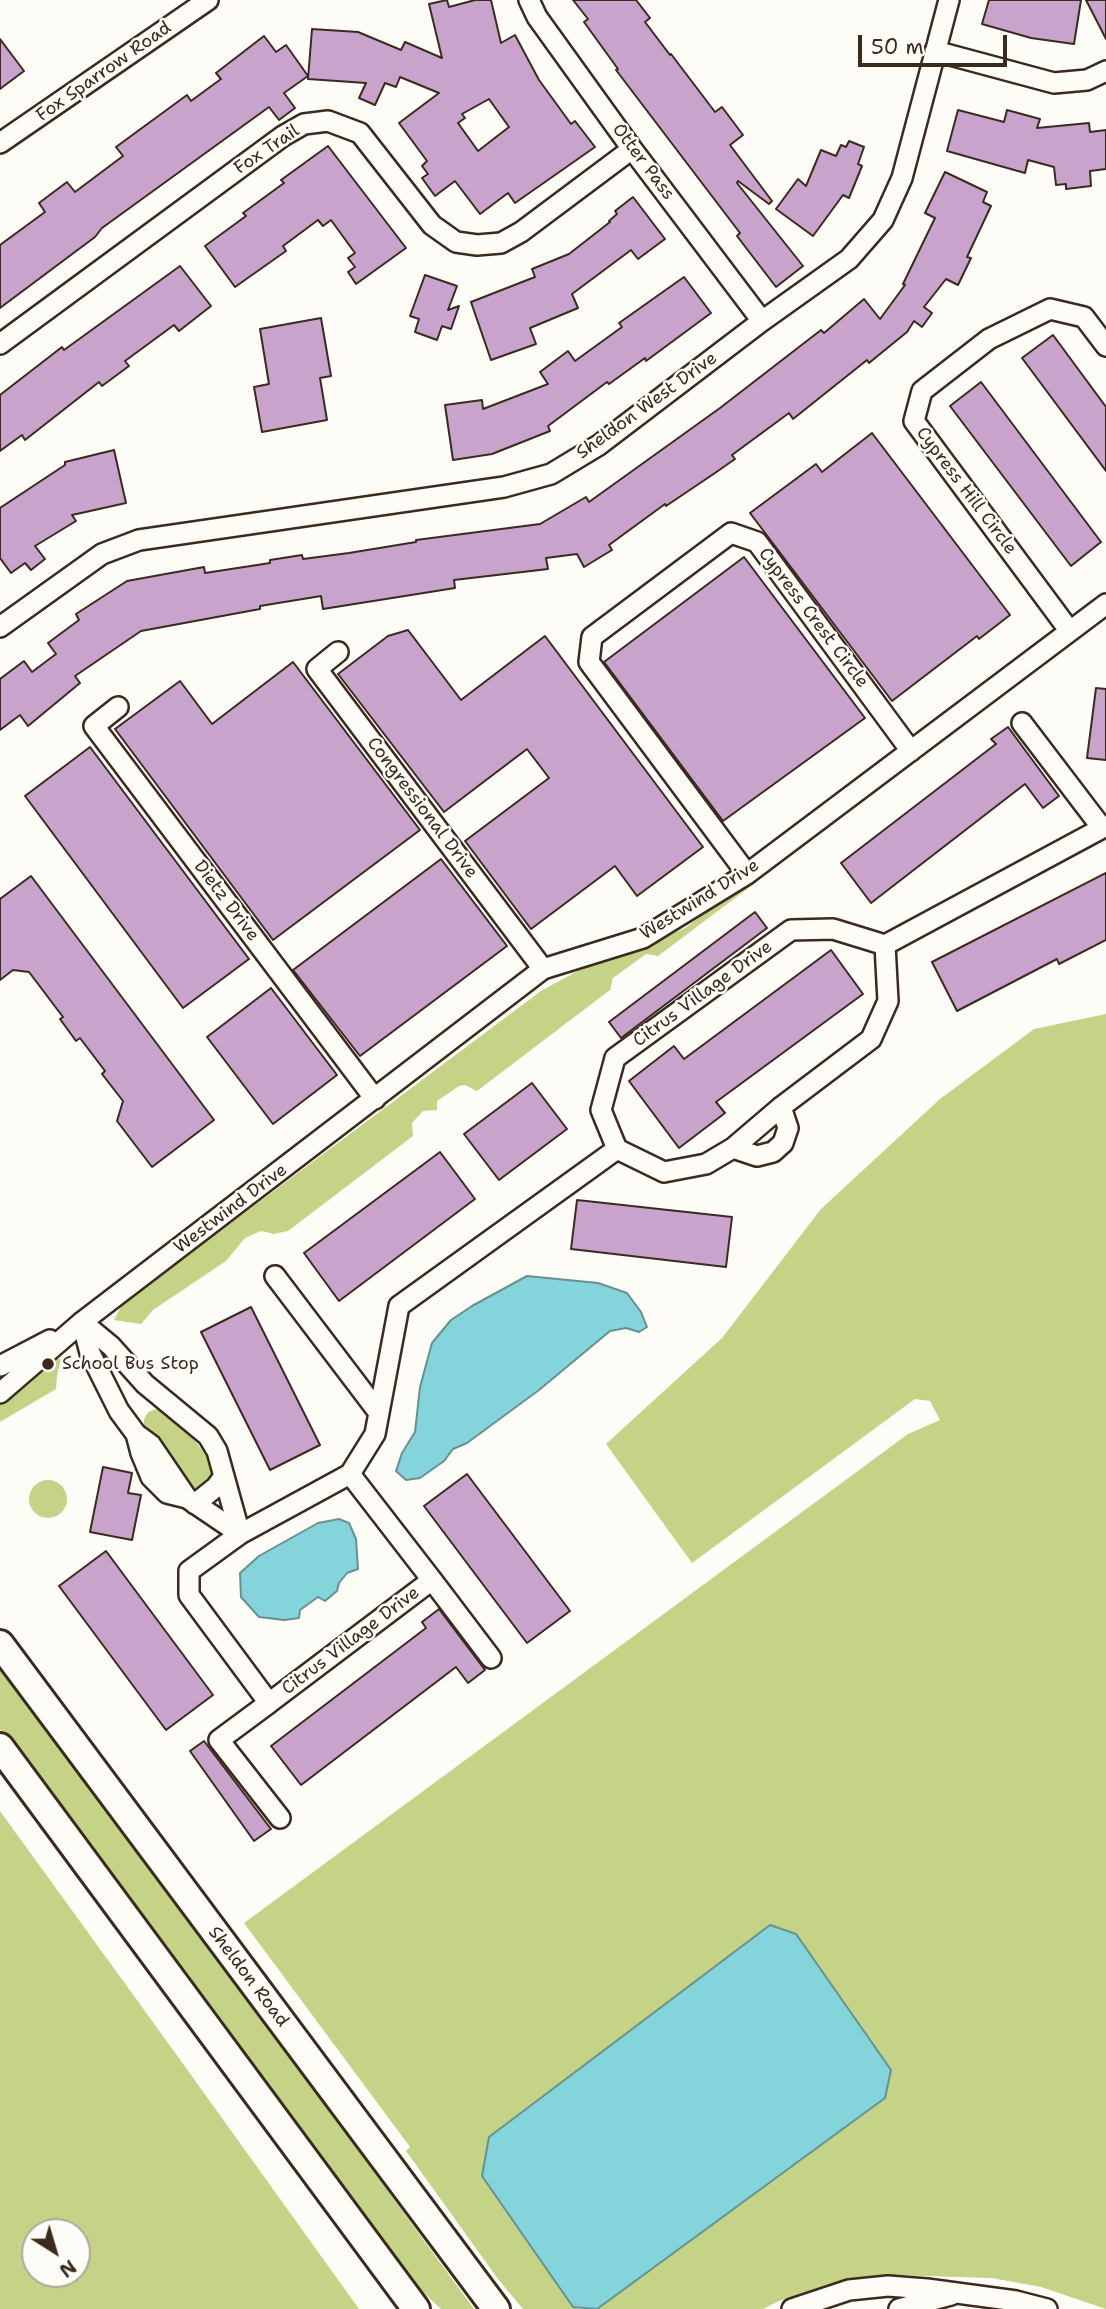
<!DOCTYPE html>
<html>
<head>
<meta charset="utf-8">
<style>
  body { margin:0 }
  #map { position:relative; width:1106px; height:2309px; overflow:hidden; background:#fdfcf7; font-family:"Shantell Sans",sans-serif }
  canvas { display:block }
  .north { position:absolute; left:21px; top:2218px; width:70px; height:70px; box-sizing:border-box; background:#fdfcf7; border:2px solid #afa8a0; border-radius:50%; rotate:143deg; font-size:19px; font-weight:700; line-height:28px; text-align:center; color:#3b2a1e }
  .north::after { content:''; display:block; margin:auto; width:24px; height:32px; background:#3b2a1e; clip-path:polygon(50% 0,100% 100%,50% 72%,0 100%) }
  .scale { position:absolute; left:858px; top:35px; width:149px; height:32px; box-sizing:border-box; border:4px solid #3b2a1e; border-top:0; padding-left:9px; font-size:21px; line-height:24px; white-space:nowrap; color:#3b2a1e; -webkit-text-stroke:5px #fdfcf7; paint-order:stroke }
</style>
</head>
<body>
<div id="map">
<canvas width="1106" height="2309"></canvas>
<div class="north">N</div>
<div class="scale">50 m</div>
</div>
<script>
const ctx = document.querySelector('canvas').getContext('2d');
ctx.lineJoin = 'round';
function paint(path, color) {
  ctx.fillStyle = color;
  ctx.fill(path, 'evenodd');
}
function toPath(rows) {
  const path = new Path2D();
  for (const r of rows) {
    if (r.length === 3) {
      path.moveTo(r[0] + r[2], r[1]);
      path.arc(r[0], r[1], r[2], 0, 2 * Math.PI);
      continue;
    }
    path.moveTo(r[0], r[1]);
    for (let i = 2; i < r.length; i += 2) path.lineTo(r[i], r[i + 1]);
  }
  return path;
}
function strokePath(path, color, width, dash) {
  ctx.strokeStyle = color;
  ctx.lineWidth = width;
  ctx.lineCap = dash ? 'butt' : 'round';
  ctx.setLineDash(dash || []);
  ctx.stroke(path);
}
function label(font, color, halo, rows, align = 'center') {
  ctx.font = font + ' "Shantell Sans",sans-serif';
  ctx.lineWidth = 5;
  ctx.setLineDash([]);
  ctx.textBaseline = 'middle';
  ctx.strokeStyle = halo;
  ctx.fillStyle = color;
  for (const [text, x, y, turn = 0] of rows) {
    ctx.save();
    ctx.translate(x, y);
    ctx.rotate((+turn || 0) * Math.PI / 180);
    ctx.textAlign = isNaN(turn) ? turn : align;
    if (halo) ctx.strokeText(text, 0, 0);
    ctx.fillText(text, 0, 0);
    ctx.restore();
  }
}
paint(toPath([
  [1106,614,1106,619,658,956,646,954,613,978,610,990,477,1091,465,1085,459,1086,437,1101,437,1110,423,1111,412,1123,413,1136,288,1231,274,1234,261,1231,245,1238,226,1261,153,1310,141,1324,114,1320,122,1305,132,1297,541,991,581,969,638,949,685,928],
  [1106,1014,1106,2309,1041,2287,992,2278,892,2275,832,2283,779,2301,763,2309,597,2309,885,2098,482,2176,573,2307,579,2309,523,2309,498,2279,406,2151,410,2147,244,1923,908,1434,940,1420,930,1401,915,1399,692,1563,606,1444,722,1338,821,1209,940,1099,1034,1029],
  [57,1359,61,1359,57,1376,56,1389,0,1422,0,1405,46,1364],
  [156,1409,167,1414,187,1431,206,1455,212,1467,211,1477,206,1486,199,1490,193,1491,144,1426,144,1419,148,1412],
  [48,1499,19],
  [0,1668,199,1932,474,2309,441,2309,397,2268,181,1972,0,1729],
  [0,1811,176,2054,359,2309,0,2309],
  [35,2232,77,2232,77,2274,35,2274]
]), '#c5d387');
const water = toPath([
  [527,1276,598,1283,627,1293,641,1312,647,1327,639,1332,626,1328,610,1331,539,1390,467,1443,453,1449,444,1461,420,1478,406,1480,396,1471,402,1453,415,1432,420,1387,432,1343,451,1320,472,1306,527,1276],
  [339,1519,349,1523,356,1539,358,1569,347,1573,339,1583,337,1591,325,1601,318,1597,300,1610,299,1618,284,1620,259,1617,241,1597,240,1573,259,1556,318,1523,339,1519],
  [770,1925,796,1934,891,2070,885,2098,597,2309,573,2307,482,2176,489,2137,770,1925]
]);
paint(water, '#84d5db');
strokePath(water, '#67918f', 2);
const building = toPath([
  [447,0,449,7,475,0,491,0,501,43,515,35,539,80,571,124,575,121,595,147,515,203,508,193,480,214,455,181,435,196,422,178,428,174,422,166,427,161,399,123,439,93,400,77,396,87,385,83,375,105,359,98,366,83,308,79,312,29,358,32,401,50,405,42,442,58,429,4,447,0],
  [489,99,509,127,478,151,458,123,465,118,462,114,489,99],
  [573,0,636,0,650,18,645,22,670,55,671,54,715,112,722,107,743,135,730,145,772,201,769,204,738,181,737,183,803,266,776,287,737,236,740,233,616,70,618,69,584,22,588,19,573,0],
  [989,0,1081,0,1074,44,1031,38,982,24,989,0],
  [1086,0,1106,0,1106,39,1086,0],
  [264,36,276,52,286,45,308,76,284,93,295,108,279,120,269,107,102,228,95,237,0,308,0,245,45,212,39,203,67,182,75,192,123,156,116,147,187,95,191,101,221,79,216,73,264,36],
  [0,39,24,71,0,89,0,39],
  [958,110,1004,122,1007,110,1040,119,1037,128,1089,123,1090,132,1106,130,1106,169,1090,171,1091,186,1066,189,1066,184,1056,185,1054,167,1028,160,1025,173,947,151,958,110],
  [849,141,864,147,858,164,862,166,849,198,843,195,813,236,776,209,798,179,806,186,821,150,836,156,841,145,846,147,849,141],
  [328,146,406,248,356,284,348,272,355,267,348,258,355,253,331,220,323,226,318,220,283,246,286,251,235,287,205,246,246,216,243,213,284,183,281,180,328,146],
  [945,172,987,192,983,202,991,206,967,257,971,258,958,285,946,279,924,307,932,313,922,327,914,321,907,332,869,363,867,360,793,419,789,413,732,455,735,459,715,473,666,506,665,504,609,545,612,550,584,567,577,554,546,558,548,569,454,580,455,588,323,609,321,596,260,606,260,609,141,631,75,676,80,683,28,726,20,715,0,730,0,679,24,661,32,672,56,654,48,643,79,620,76,614,127,581,204,567,205,573,270,563,270,560,302,555,303,559,349,553,416,542,416,540,540,524,586,497,589,502,720,408,821,330,824,333,864,299,880,319,905,285,903,284,935,218,925,213,945,172],
  [633,197,665,239,638,259,631,250,572,294,578,308,530,328,536,344,491,360,471,302,535,277,532,269,569,254,610,222,609,221,617,214,615,211,633,197],
  [180,266,211,306,179,331,174,325,125,361,129,366,102,386,99,382,25,440,22,435,0,451,0,395,62,347,64,350,180,266],
  [425,275,457,286,448,310,459,306,451,329,442,326,437,340,415,332,419,319,410,316,425,275],
  [684,277,711,313,646,361,645,358,609,384,607,382,548,426,550,431,492,454,453,460,445,405,482,400,483,409,548,384,540,372,568,351,575,361,622,327,619,323,684,277],
  [321,318,331,376,320,378,327,420,262,432,254,387,269,384,260,329,321,318],
  [1053,335,1106,407,1106,471,1022,358,1053,335],
  [981,382,1101,542,1071,566,950,406,981,382],
  [872,433,1010,615,979,639,977,636,892,701,750,513,816,464,822,472,872,433],
  [114,450,126,503,72,515,76,521,35,546,45,559,31,570,25,563,11,573,0,558,0,508,65,465,65,462,114,450],
  [744,557,865,718,723,821,604,662,744,557],
  [408,630,461,700,545,636,703,847,637,896,615,866,531,929,465,841,549,778,527,749,444,812,338,674,388,636,408,630],
  [293,662,420,830,273,940,115,729,180,681,212,724,293,662],
  [1096,688,1106,689,1106,760,1087,758,1096,688],
  [1008,727,1059,796,1043,808,1025,784,871,903,841,863,996,744,991,739,1008,727],
  [90,747,249,959,183,1008,25,796,90,747],
  [441,859,507,946,360,1056,293,970,441,859],
  [1106,873,1106,940,1059,964,1057,959,957,1011,932,962,1106,873],
  [31,876,214,1120,152,1167,117,1121,123,1101,102,1074,105,1071,80,1038,76,1041,60,1019,63,1017,29,972,13,970,0,980,0,899,31,876],
  [755,912,767,928,621,1038,609,1022,755,912],
  [831,950,863,994,716,1102,725,1113,679,1148,629,1081,674,1046,684,1059,831,950],
  [271,988,337,1075,273,1124,207,1037,271,988],
  [532,1083,567,1129,499,1180,464,1134,532,1083],
  [440,1152,475,1199,339,1301,304,1253,440,1152],
  [577,1200,732,1217,726,1267,571,1249,577,1200],
  [251,1307,320,1445,270,1470,201,1332,251,1307],
  [103,1467,132,1473,128,1493,141,1495,132,1540,90,1532,103,1467],
  [467,1474,570,1611,527,1643,424,1506,467,1474],
  [106,1551,213,1695,166,1730,59,1586,106,1551],
  [439,1609,485,1670,468,1683,456,1667,301,1785,271,1746,426,1628,422,1622,439,1609],
  [204,1741,271,1829,254,1841,190,1751,204,1741]
]);
paint(building, '#c8a4cd');
strokePath(building, '#3b2a1e', 2);
const minor = toPath([
  [529,0,537,17,632,149,762,321],
  [935,51,1054,83,1087,80,1106,71],
  [0,143,208,0],
  [0,344,283,136,304,124,328,121,360,133,432,225,456,242,477,245,501,243,521,232,632,149],
  [0,627,102,554,139,540,504,487,551,474,599,445,762,321,849,259,883,220,902,178,949,0],
  [1069,630,914,421,922,391,989,339,1050,309,1084,317,1106,346],
  [338,652,317,669,543,969],
  [118,707,94,726,375,1099],
  [1022,723,1102,828],
  [747,874,589,662,592,637,731,533,757,542,911,751],
  [885,945,888,1001,871,1039,781,1107,733,1148,706,1164,664,1172,617,1149,601,1110,615,1058,791,930,833,929,885,945,1106,826],
  [733,1148,757,1156,773,1152,783,1143,788,1128,781,1107],
  [275,1276,379,1413],
  [82,1322,111,1346,145,1384,208,1436,217,1451,240,1534],
  [82,1322,90,1353,119,1411,136,1434,151,1445,187,1498],
  [0,1366,50,1340],
  [0,1393,82,1322,543,969,643,938,747,874,1106,604],
  [136,1434,141,1453,151,1477,167,1493,187,1498,240,1534],
  [350,1474,240,1534,189,1571,189,1595,269,1703,432,1580,350,1474,375,1434,399,1306,617,1149],
  [195,1504,216,1487,224,1476],
  [432,1580,491,1658],
  [269,1703,219,1740,280,1818],
  [792,2309,849,2290,888,2286,927,2289,1016,2301,1047,2309],
  [899,2309,951,2295]
]);
const secondary = toPath([
  [0,1644,496,2309],
  [0,1747,416,2309]
]);
strokePath(minor, '#3b2a1e', 24);
strokePath(secondary, '#3b2a1e', 32);
strokePath(minor, '#fdfcf7', 19);
strokePath(secondary, '#fdfcf7', 26);
for (const [x, y, r, color] of [
  [48,1364,7,"#3b2a1e"]
]) {
  const dot = new Path2D();
  dot.arc(x, y, r, 0, 2 * Math.PI);
  ctx.fillStyle = color;
  ctx.fill(dot);
  strokePath(dot, '#fdfcf7', 2.5);
}
label('18px', '#3b2a1e', '#fdfcf7', [
  ["Fox Sparrow Road",104,72,-35],
  ["Fox Trail",267,150,-34],
  ["Otter Pass",643,162,53],
  ["Sheldon West Drive",647,406,-36],
  ["Cypress Hill Circle",966,491,53],
  ["Cypress Crest Circle",813,618,53],
  ["Congressional Drive",422,808,53],
  ["Westwind Drive",700,900,-32],
  ["Dietz Drive",226,901,53],
  ["Citrus Village Drive",703,994,-36],
  ["Westwind Drive",231,1209,-37],
  ["Citrus Village Drive",351,1641,-37],
  ["Sheldon Road",248,1977,53]
]);
label('18px', '#3b2a1e', '#fdfcf7', [
  ["School Bus Stop",62,1364]
], 'left');
</script>
</body>
</html>
